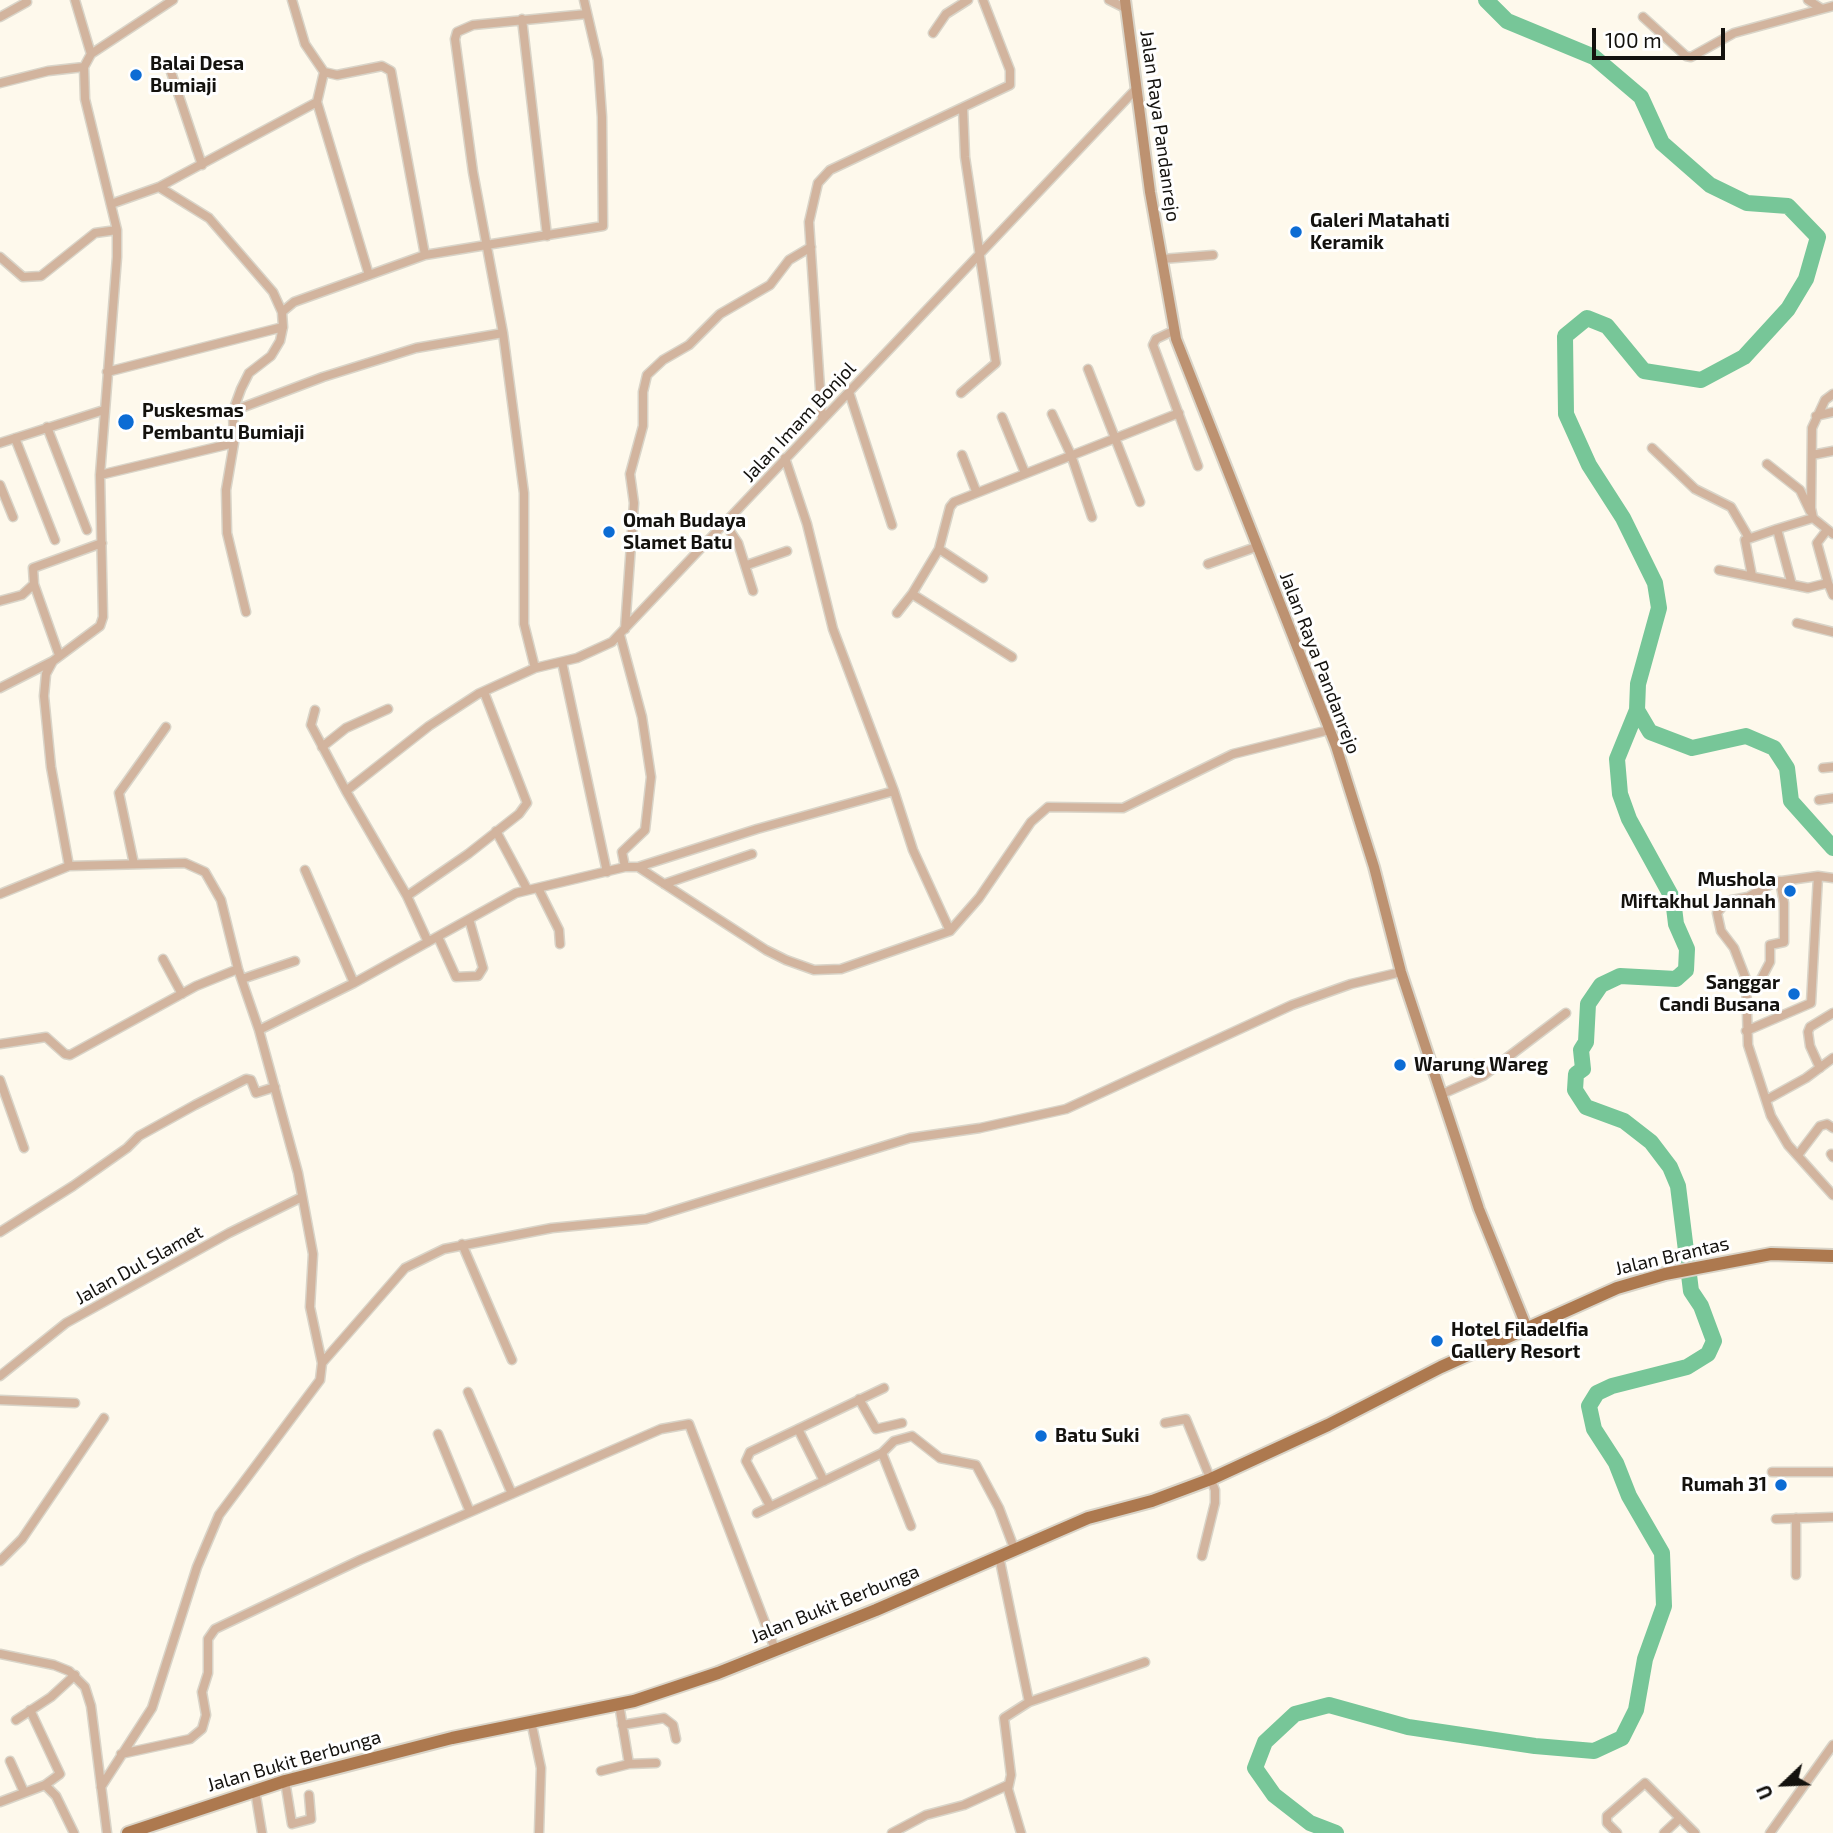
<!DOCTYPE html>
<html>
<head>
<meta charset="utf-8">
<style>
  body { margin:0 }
  #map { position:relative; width:1833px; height:1833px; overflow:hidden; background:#fef9ec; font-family:"Exo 2",sans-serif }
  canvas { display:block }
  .north { position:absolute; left:1749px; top:1749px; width:70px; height:70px; -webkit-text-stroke:5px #fff; paint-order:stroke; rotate:247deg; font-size:19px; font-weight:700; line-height:28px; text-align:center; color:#14120e }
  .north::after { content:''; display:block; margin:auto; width:24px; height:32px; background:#14120e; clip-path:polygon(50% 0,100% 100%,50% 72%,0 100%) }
  .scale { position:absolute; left:1592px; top:28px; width:133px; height:32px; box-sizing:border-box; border:4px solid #14120e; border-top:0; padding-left:9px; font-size:21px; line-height:24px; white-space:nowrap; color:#14120e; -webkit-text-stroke:5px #fff; paint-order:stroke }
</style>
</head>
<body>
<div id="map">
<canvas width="1833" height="1833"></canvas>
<div class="north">U</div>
<div class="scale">100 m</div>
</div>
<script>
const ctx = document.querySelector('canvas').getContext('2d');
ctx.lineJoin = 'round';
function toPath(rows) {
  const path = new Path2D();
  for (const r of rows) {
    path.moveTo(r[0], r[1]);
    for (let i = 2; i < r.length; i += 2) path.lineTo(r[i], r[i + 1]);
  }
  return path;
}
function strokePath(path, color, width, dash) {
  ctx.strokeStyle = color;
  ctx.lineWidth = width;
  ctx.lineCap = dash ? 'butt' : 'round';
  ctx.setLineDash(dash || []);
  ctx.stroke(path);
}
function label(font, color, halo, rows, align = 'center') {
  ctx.font = font + ' "Exo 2",sans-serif';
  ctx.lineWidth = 6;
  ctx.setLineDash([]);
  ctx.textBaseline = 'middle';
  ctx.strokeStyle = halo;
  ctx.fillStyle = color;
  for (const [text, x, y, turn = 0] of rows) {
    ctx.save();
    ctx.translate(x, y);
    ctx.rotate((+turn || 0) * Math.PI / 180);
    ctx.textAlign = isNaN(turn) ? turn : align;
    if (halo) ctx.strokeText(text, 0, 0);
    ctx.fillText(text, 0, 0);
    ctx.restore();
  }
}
strokePath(toPath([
  [1486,0,1507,21,1594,57,1641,97,1662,143,1710,185,1747,203,1788,206,1818,237,1806,279,1788,309,1744,357,1701,380,1644,371,1607,326,1587,318,1565,336,1566,414,1589,465,1623,518,1655,583,1659,608,1638,684,1637,710,1650,732,1692,748,1746,736,1774,748,1787,768,1791,801,1833,848],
  [1336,1833,1310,1823,1274,1795,1255,1768,1265,1742,1295,1714,1329,1705,1408,1727,1535,1746,1594,1751,1622,1738,1636,1710,1645,1659,1664,1606,1662,1553,1629,1496,1616,1463,1594,1429,1589,1406,1597,1393,1612,1386,1687,1367,1708,1354,1714,1341,1701,1306,1691,1291,1678,1186,1670,1167,1651,1142,1624,1121,1586,1107,1575,1090,1576,1074,1583,1069,1581,1050,1586,1042,1588,1004,1601,985,1620,976,1676,979,1686,970,1687,949,1676,924,1673,899,1629,819,1620,794,1617,759,1637,710]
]), '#77c698', 16);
const minor = toPath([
  [75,0,91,54],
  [1109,0,1127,9],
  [1808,0,1822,9,1833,6],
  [0,17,27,2],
  [1643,17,1686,56,1691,57,1734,33,1822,9],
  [522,19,547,236],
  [933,33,946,14,968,0],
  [170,69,202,165],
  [324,72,337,75,382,66,391,71,425,255],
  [0,83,48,71,84,67],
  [317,102,369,275],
  [159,187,317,102,324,72,305,44,292,0],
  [0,257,23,277,41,276,95,233,117,230],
  [1162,259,1213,255],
  [282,312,294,302,425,255,603,226,602,117,598,60,584,0],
  [1173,331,1156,339,1153,345,1198,466],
  [1088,369,1140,502],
  [107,372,283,327],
  [849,392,892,525],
  [961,393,996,363,965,157,963,108],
  [233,411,323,377,416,348,503,333],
  [1052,414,1071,455,1092,517],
  [1816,416,1833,412],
  [1002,417,1025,473],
  [822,419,809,222,818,183,830,170,1010,85,1010,70,983,0],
  [47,427,87,530],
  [15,438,55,540],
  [0,443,104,410],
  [234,443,226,490,227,533,246,612],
  [1652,448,1695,489,1731,507,1749,538],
  [962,455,976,491],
  [1812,455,1833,451],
  [1767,464,1800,490,1810,511],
  [100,475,234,443,233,411,241,389,249,373,271,356,280,341,283,327,282,312,273,292,209,218,159,187,111,204],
  [0,485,13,517],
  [1813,518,1811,508,1812,428,1825,400,1833,394],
  [1813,518,1833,534],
  [726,525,738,543,753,591],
  [1208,564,1256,547],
  [747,565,787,551],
  [1719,570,1808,588,1828,583,1817,543,1827,530],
  [1752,576,1745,540,1777,529],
  [983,578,939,549,950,507,954,502,1179,413],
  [1828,583,1833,595],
  [1792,585,1777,529,1813,518],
  [912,594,939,549],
  [0,601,22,595,34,584],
  [897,613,912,594,1012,657],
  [1797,623,1833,632],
  [625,629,634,503,630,474,643,426,643,392,647,375,663,360,689,345,720,314,770,285,789,260,811,247],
  [620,635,642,717,651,777,645,830,622,852,625,867],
  [59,655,34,584,33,568,102,543],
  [562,662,607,872],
  [535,668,524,624,524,493,503,333,473,172,455,39,457,32,473,25,587,14],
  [0,688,53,661],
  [315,710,311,725,346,791],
  [322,747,346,728,388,709],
  [1823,768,1833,767],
  [894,791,913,850,950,931],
  [1819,800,1833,798],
  [496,831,527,889],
  [134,864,119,793,166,727],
  [69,866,51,767,44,696,46,674,53,661,100,626,103,617,100,475,117,257,117,230,85,99,84,67,91,54,173,0],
  [638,867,757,829,894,791,833,629,807,524,785,458],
  [305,870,354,983],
  [1833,878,1818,876,1775,882,1748,897,1727,901,1717,913,1721,931,1734,948,1746,979,1748,1045,1771,1116,1788,1145,1833,1195],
  [664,884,752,854],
  [538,888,559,930,560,944],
  [0,894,69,866,185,863,205,872,221,900,238,969,259,1030,298,1173,313,1254,310,1307,322,1363,320,1380,219,1515,197,1567,152,1708,101,1787],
  [407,896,468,854,519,814,527,803,484,692],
  [438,937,456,977,478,976,483,968,469,919],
  [428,942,407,896,346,791,429,726,478,694,535,668,577,658,612,642,1136,89],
  [163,959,182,994],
  [242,979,295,961],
  [1746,986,1760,981,1770,962,1770,945,1784,942,1784,903,1780,881],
  [259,1030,354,983,516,893,625,867,638,867,766,950,786,960,814,970,841,969,950,931,979,898,1031,822,1048,807,1123,808,1233,754,1329,730],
  [1746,1031,1811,1003,1818,876],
  [0,1044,46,1037,65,1054,70,1055,196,986,238,969],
  [1820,1068,1810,1046,1808,1032,1810,1027,1833,1013],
  [0,1080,24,1148],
  [1442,1094,1483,1076,1566,1013],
  [1768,1099,1806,1078,1833,1058],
  [1831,1154,1833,1157],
  [1798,1155,1820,1126,1827,1124,1833,1128],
  [0,1232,73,1186,127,1148,139,1136,195,1105,246,1079,251,1080,256,1093,275,1087],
  [462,1244,512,1360],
  [322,1363,405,1268,444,1249,552,1228,646,1219,910,1138,980,1128,1066,1109,1292,1005,1351,984,1401,972],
  [0,1376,66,1323,229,1233,302,1197],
  [468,1392,512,1494],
  [859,1399,876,1429,902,1423],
  [0,1400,75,1403],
  [1165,1423,1186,1419,1215,1490,1215,1503,1202,1556],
  [798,1429,824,1481],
  [438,1434,470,1512],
  [1772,1472,1833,1472],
  [770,1506,746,1461,750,1452,884,1388],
  [757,1513,882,1453],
  [1776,1519,1833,1517],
  [911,1526,882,1453,894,1441,912,1436,940,1458,976,1465,999,1508,1014,1548],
  [999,1556,1029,1702],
  [0,1561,22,1539,104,1418],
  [1796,1575,1796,1518],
  [0,1654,54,1665,69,1671,85,1687,91,1706,107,1833],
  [619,1704,629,1764],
  [16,1720,51,1697,75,1675],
  [531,1721,541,1768,539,1833],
  [622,1725,664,1718,673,1725,676,1739],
  [121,1754,190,1739,202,1729,206,1715,202,1692,208,1673,208,1639,215,1629,360,1560,661,1429,689,1424,775,1649],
  [10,1761,24,1792],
  [601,1771,629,1764,656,1763],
  [285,1781,292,1824,311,1819,309,1795],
  [45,1785,56,1796,74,1833],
  [255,1790,262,1833],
  [0,1802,45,1785,60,1774,30,1710],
  [892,1833,926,1815,964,1805,1008,1785],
  [1021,1833,1008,1789,1011,1775,1004,1718,1029,1702,1145,1662],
  [1617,1833,1607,1823,1607,1816,1645,1783,1695,1833],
  [1664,1833,1680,1818],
  [1770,1833,1833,1745]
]);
const secondary = toPath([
  [1125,0,1150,192,1176,339,1336,746,1374,867,1401,972,1479,1209,1527,1328]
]);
const primary = toPath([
  [128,1833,285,1781,452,1738,634,1701,718,1673,876,1610,1088,1518,1152,1501,1211,1479,1328,1425,1441,1367,1617,1288,1665,1274,1771,1254,1833,1256]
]);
strokePath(minor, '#d9d4c8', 11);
strokePath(secondary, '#d9d4c8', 14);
strokePath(primary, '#d9d4c8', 16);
strokePath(minor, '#d2b49e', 8);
strokePath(secondary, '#bd9271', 10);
strokePath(primary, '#ad794f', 12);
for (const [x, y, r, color] of [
  [136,75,7,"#0c6cd4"],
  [1296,232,7,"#0c6cd4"],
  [126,422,9,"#0c6cd4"],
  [609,532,7,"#0c6cd4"],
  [1790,891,7,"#0c6cd4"],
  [1794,994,7,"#0c6cd4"],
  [1400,1065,7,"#0c6cd4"],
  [1437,1341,7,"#0c6cd4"],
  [1041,1436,7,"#0c6cd4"],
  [1781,1485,7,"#0c6cd4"]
]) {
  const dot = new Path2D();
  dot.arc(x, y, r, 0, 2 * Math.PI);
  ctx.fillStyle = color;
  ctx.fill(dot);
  strokePath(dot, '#fff', 2.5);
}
label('bold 19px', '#14120e', '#fff', [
  ["Balai Desa",150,64],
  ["Bumiaji",150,86],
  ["Galeri Matahati",1310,221],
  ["Keramik",1310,243],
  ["Puskesmas",142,411],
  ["Pembantu Bumiaji",142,433],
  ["Omah Budaya",623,521],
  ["Slamet Batu",623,543],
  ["Mushola",1776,880,"right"],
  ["Miftakhul Jannah",1776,902,"right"],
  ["Sanggar",1780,983,"right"],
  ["Candi Busana",1780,1005,"right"],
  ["Warung Wareg",1414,1065],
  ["Hotel Filadelfia",1451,1330],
  ["Gallery Resort",1451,1352],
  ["Batu Suki",1055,1436],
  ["Rumah 31",1767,1485,"right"]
], 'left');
label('19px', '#14120e', '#fff', [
  ["Jalan Raya Pandanrejo",1160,126,82],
  ["Jalan Imam Bonjol",799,422,-47],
  ["Jalan Raya Pandanrejo",1320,663,69],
  ["Jalan Brantas",1672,1256,-13],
  ["Jalan Dul Slamet",139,1265,-29],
  ["Jalan Bukit Berbunga",835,1604,-22],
  ["Jalan Bukit Berbunga",294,1761,-16]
]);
</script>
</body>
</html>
